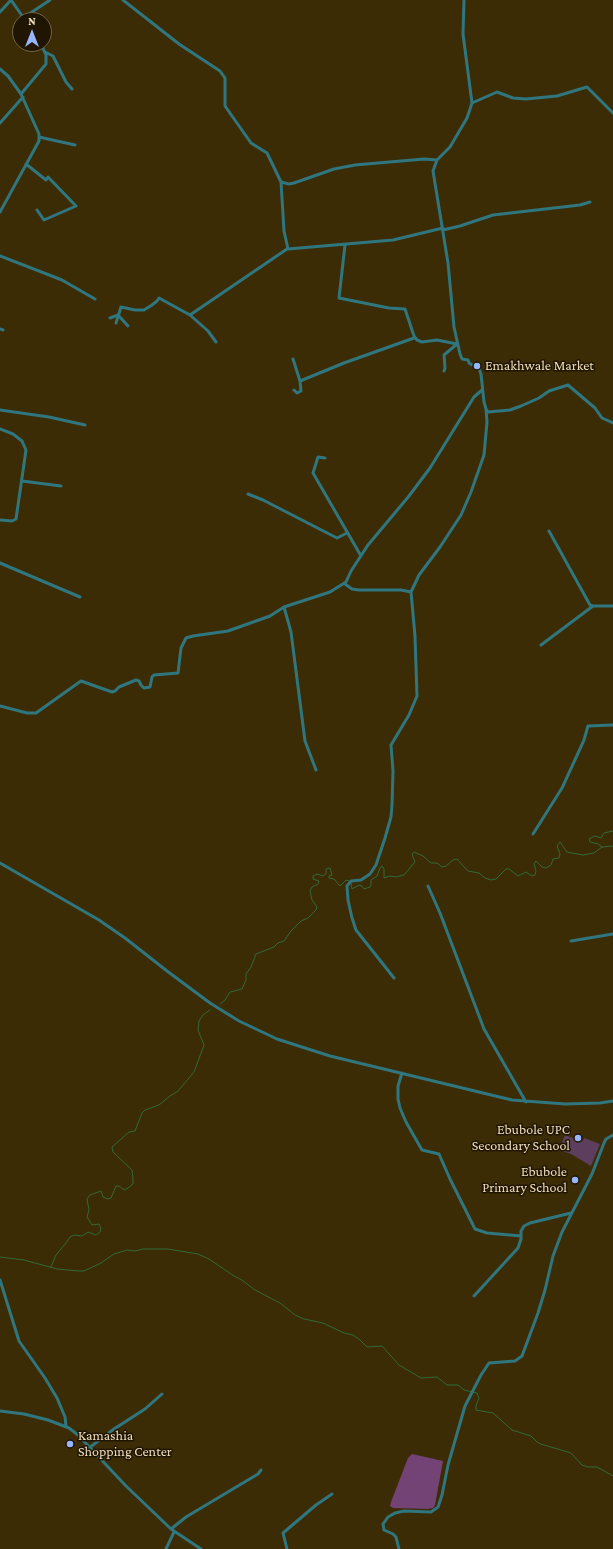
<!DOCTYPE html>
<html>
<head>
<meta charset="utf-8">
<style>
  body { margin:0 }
  #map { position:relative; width:613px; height:1549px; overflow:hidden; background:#3b2c05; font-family:"Crimson Pro",serif }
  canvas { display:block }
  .north { position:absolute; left:12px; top:12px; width:40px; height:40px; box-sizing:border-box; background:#201500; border:1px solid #72654c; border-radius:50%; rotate:0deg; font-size:11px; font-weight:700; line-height:16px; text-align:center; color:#eedebd }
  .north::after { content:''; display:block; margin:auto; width:14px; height:18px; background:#97b6fd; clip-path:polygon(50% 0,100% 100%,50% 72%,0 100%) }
</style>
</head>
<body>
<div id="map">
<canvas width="613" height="1549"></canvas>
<div class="north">N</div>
</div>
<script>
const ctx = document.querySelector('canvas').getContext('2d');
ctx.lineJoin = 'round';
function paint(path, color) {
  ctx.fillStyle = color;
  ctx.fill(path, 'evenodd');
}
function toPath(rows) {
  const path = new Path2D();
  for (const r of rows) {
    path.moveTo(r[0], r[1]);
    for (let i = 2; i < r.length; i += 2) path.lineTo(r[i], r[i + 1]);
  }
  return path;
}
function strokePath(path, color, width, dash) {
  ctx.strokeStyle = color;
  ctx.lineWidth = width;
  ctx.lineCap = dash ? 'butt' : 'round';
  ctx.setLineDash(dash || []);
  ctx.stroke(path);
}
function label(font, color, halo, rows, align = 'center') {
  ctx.font = font + ' "Crimson Pro",serif';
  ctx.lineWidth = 3;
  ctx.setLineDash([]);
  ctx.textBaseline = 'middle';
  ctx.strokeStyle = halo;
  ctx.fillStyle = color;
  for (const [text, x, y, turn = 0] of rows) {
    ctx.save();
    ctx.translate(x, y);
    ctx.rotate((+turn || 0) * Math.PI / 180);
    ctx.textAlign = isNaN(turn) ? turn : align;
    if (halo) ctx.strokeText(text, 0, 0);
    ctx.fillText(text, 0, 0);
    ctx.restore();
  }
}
paint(toPath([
  [565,1135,582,1142,584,1138,600,1144,591,1166,571,1154,559,1150]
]), '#5d3e5e');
paint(toPath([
  [412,1454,443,1461,435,1505,433,1508,428,1509,393,1508,390,1506,391,1502,408,1458]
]), '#744375');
strokePath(toPath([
  [602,847,598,844,590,842,589,839,595,836,601,838,604,833,613,831],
  [351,883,352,889,359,885,362,886,364,889,370,887,371,885,371,880,377,876,380,868,382,866,384,869,384,878,390,876,396,877,404,875,415,862,412,854,414,852,423,856,431,863,437,863,442,867,446,866,453,860,457,859,468,871,479,873,485,878,491,880,496,879,506,869,509,869,518,876,526,872,532,876,535,875,536,871,534,864,536,861,542,867,546,868,551,865,553,859,559,858,560,854,557,846,560,842,567,852,583,855,594,853,602,847,613,846],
  [220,1004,225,1000,230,992,242,989,246,980,246,974,251,967,256,954,274,947,278,943,284,941,291,931,301,921,308,918,316,910,317,907,312,900,310,891,312,887,318,884,319,881,313,879,313,876,317,874,323,876,326,874,326,869,330,868,332,875,329,876,329,878,334,879,340,886,346,880,349,881],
  [0,1257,24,1260,57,1269,79,1271,84,1271,101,1263,114,1254,127,1250,135,1251,143,1249,168,1249,198,1254,209,1259,234,1276,242,1280,255,1290,280,1303,295,1315,304,1319,323,1323,344,1333,353,1335,360,1340,367,1347,382,1346,399,1365,421,1378,437,1377,447,1385,458,1385,464,1390,477,1393,479,1398,476,1406,476,1410,493,1413,512,1430,531,1436,537,1442,541,1444,571,1453,582,1465,588,1467,597,1467,613,1476],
  [51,1267,56,1255,66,1243,70,1237,74,1235,82,1236,88,1232,96,1235,100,1232,101,1228,99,1224,92,1225,87,1217,89,1210,87,1199,90,1195,101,1191,103,1197,108,1199,111,1198,116,1186,119,1186,124,1190,128,1188,133,1184,133,1179,132,1170,113,1152,112,1147,129,1132,135,1131,142,1113,145,1110,159,1105,170,1096,178,1091,194,1072,204,1045,198,1030,199,1021,203,1015,210,1010]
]), '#336a39', 1);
strokePath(toPath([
  [11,0,25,20],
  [123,0,179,44,220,71,225,78,225,106,251,143,267,153,281,182,289,184,294,183,334,169,355,165,424,159,437,160],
  [464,0,463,34,472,103,467,118,450,147,437,160,433,171,448,263,454,327,460,354,462,359,468,360,469,363,479,369,481,374,484,402,486,409,488,412,510,410,521,406,539,398,549,391,568,385,595,408,602,418,613,423],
  [0,12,11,0],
  [23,18,50,0],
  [45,52,53,56,66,82,72,89],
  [0,69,8,76,21,94],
  [472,103,497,92,513,98,526,99,557,96,587,87,613,113],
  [0,123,23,97],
  [39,137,75,145],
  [26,164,46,180,48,177,76,206,44,220,37,210],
  [281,182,284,231,288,249,393,240,443,228],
  [0,212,39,141,39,134,21,94,46,64,46,55,41,44],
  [443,230,460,226,493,215,580,205,590,202],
  [345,245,339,298,389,308,405,309,414,336,417,340,422,342,437,340,457,344],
  [0,256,62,280,95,299],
  [118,315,128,326],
  [190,315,287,249],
  [110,318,118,315],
  [116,323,121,307,135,310,144,310,152,305,157,301,159,298,190,315,208,331,216,342],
  [0,329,3,330],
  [293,359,300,381,344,363,414,338],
  [444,371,445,368,444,355,457,344],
  [294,390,297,393,301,391,300,381],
  [0,410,49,417,85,425],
  [0,429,13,434,22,441,26,450,16,519,12,521,0,520],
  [325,458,318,457,313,473,361,556],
  [22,481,61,486],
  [248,494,263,500,337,538,347,533],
  [549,531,590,605,593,606,613,606],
  [0,563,80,597],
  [345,584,352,589,359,590,401,590,411,592],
  [541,645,593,606],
  [0,706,27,713,36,713,81,681,112,692,115,691,119,687,136,680,139,681,141,685,144,688,150,687,152,677,154,675,178,673,181,648,186,638,193,636,228,631,270,616,284,607],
  [316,770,305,741,291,632,284,607,330,592,346,582,351,571,368,545,409,496,430,468,474,397,482,390],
  [533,834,562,788,584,740,588,726,613,725],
  [0,863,99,920,125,938,167,971,210,1003,239,1021,277,1039,330,1056,512,1100,565,1104,600,1103,613,1101],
  [428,886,440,913,484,1029,526,1102],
  [571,941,613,934],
  [394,978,356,930,352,918,348,900,347,886,351,881,361,880,370,874,376,865,385,838,391,817,392,805,393,771,391,745,409,715,417,696,415,636,411,592,419,575,440,547,461,515,471,492,484,455,487,422,486,409],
  [402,1073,398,1086,398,1099,400,1108,406,1122,422,1150,439,1154,450,1179,475,1229,487,1233,521,1236],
  [0,1280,19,1341,45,1378,57,1398,65,1417,66,1426],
  [474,1296,518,1248,521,1239,521,1231,524,1226,530,1223,571,1213],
  [0,1411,24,1414,48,1420,69,1428,78,1435,126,1486,171,1529,201,1549],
  [89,1448,114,1429,145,1409,162,1394],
  [171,1529,186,1517,258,1474,261,1470],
  [166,1549,174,1532],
  [287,1549,283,1533,316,1505,332,1494],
  [399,1549,396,1537,393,1534,384,1530,383,1524,388,1517,395,1513,404,1511,431,1512,438,1507,442,1495,448,1465,465,1406,481,1375,489,1363,515,1361,522,1356,538,1313,545,1290,553,1256,562,1232,592,1174,604,1143,606,1139,613,1135]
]), '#30767f', 3);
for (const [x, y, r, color] of [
  [477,366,4,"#97b6fd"],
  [578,1138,4,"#97b6fd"],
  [575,1180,4,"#97b6fd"],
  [70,1444,4,"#97b6fd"]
]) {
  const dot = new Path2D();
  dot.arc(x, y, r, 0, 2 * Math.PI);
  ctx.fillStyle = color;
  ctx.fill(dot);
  strokePath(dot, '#201500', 1.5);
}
label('14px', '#eedebd', '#201500', [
  ["Emakhwale Market",485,366],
  ["Ebubole UPC",570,1130,"right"],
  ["Secondary School",570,1146,"right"],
  ["Ebubole",567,1172,"right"],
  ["Primary School",567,1188,"right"],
  ["Kamashia",78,1436],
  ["Shopping Center",78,1452]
], 'left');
</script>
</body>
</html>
